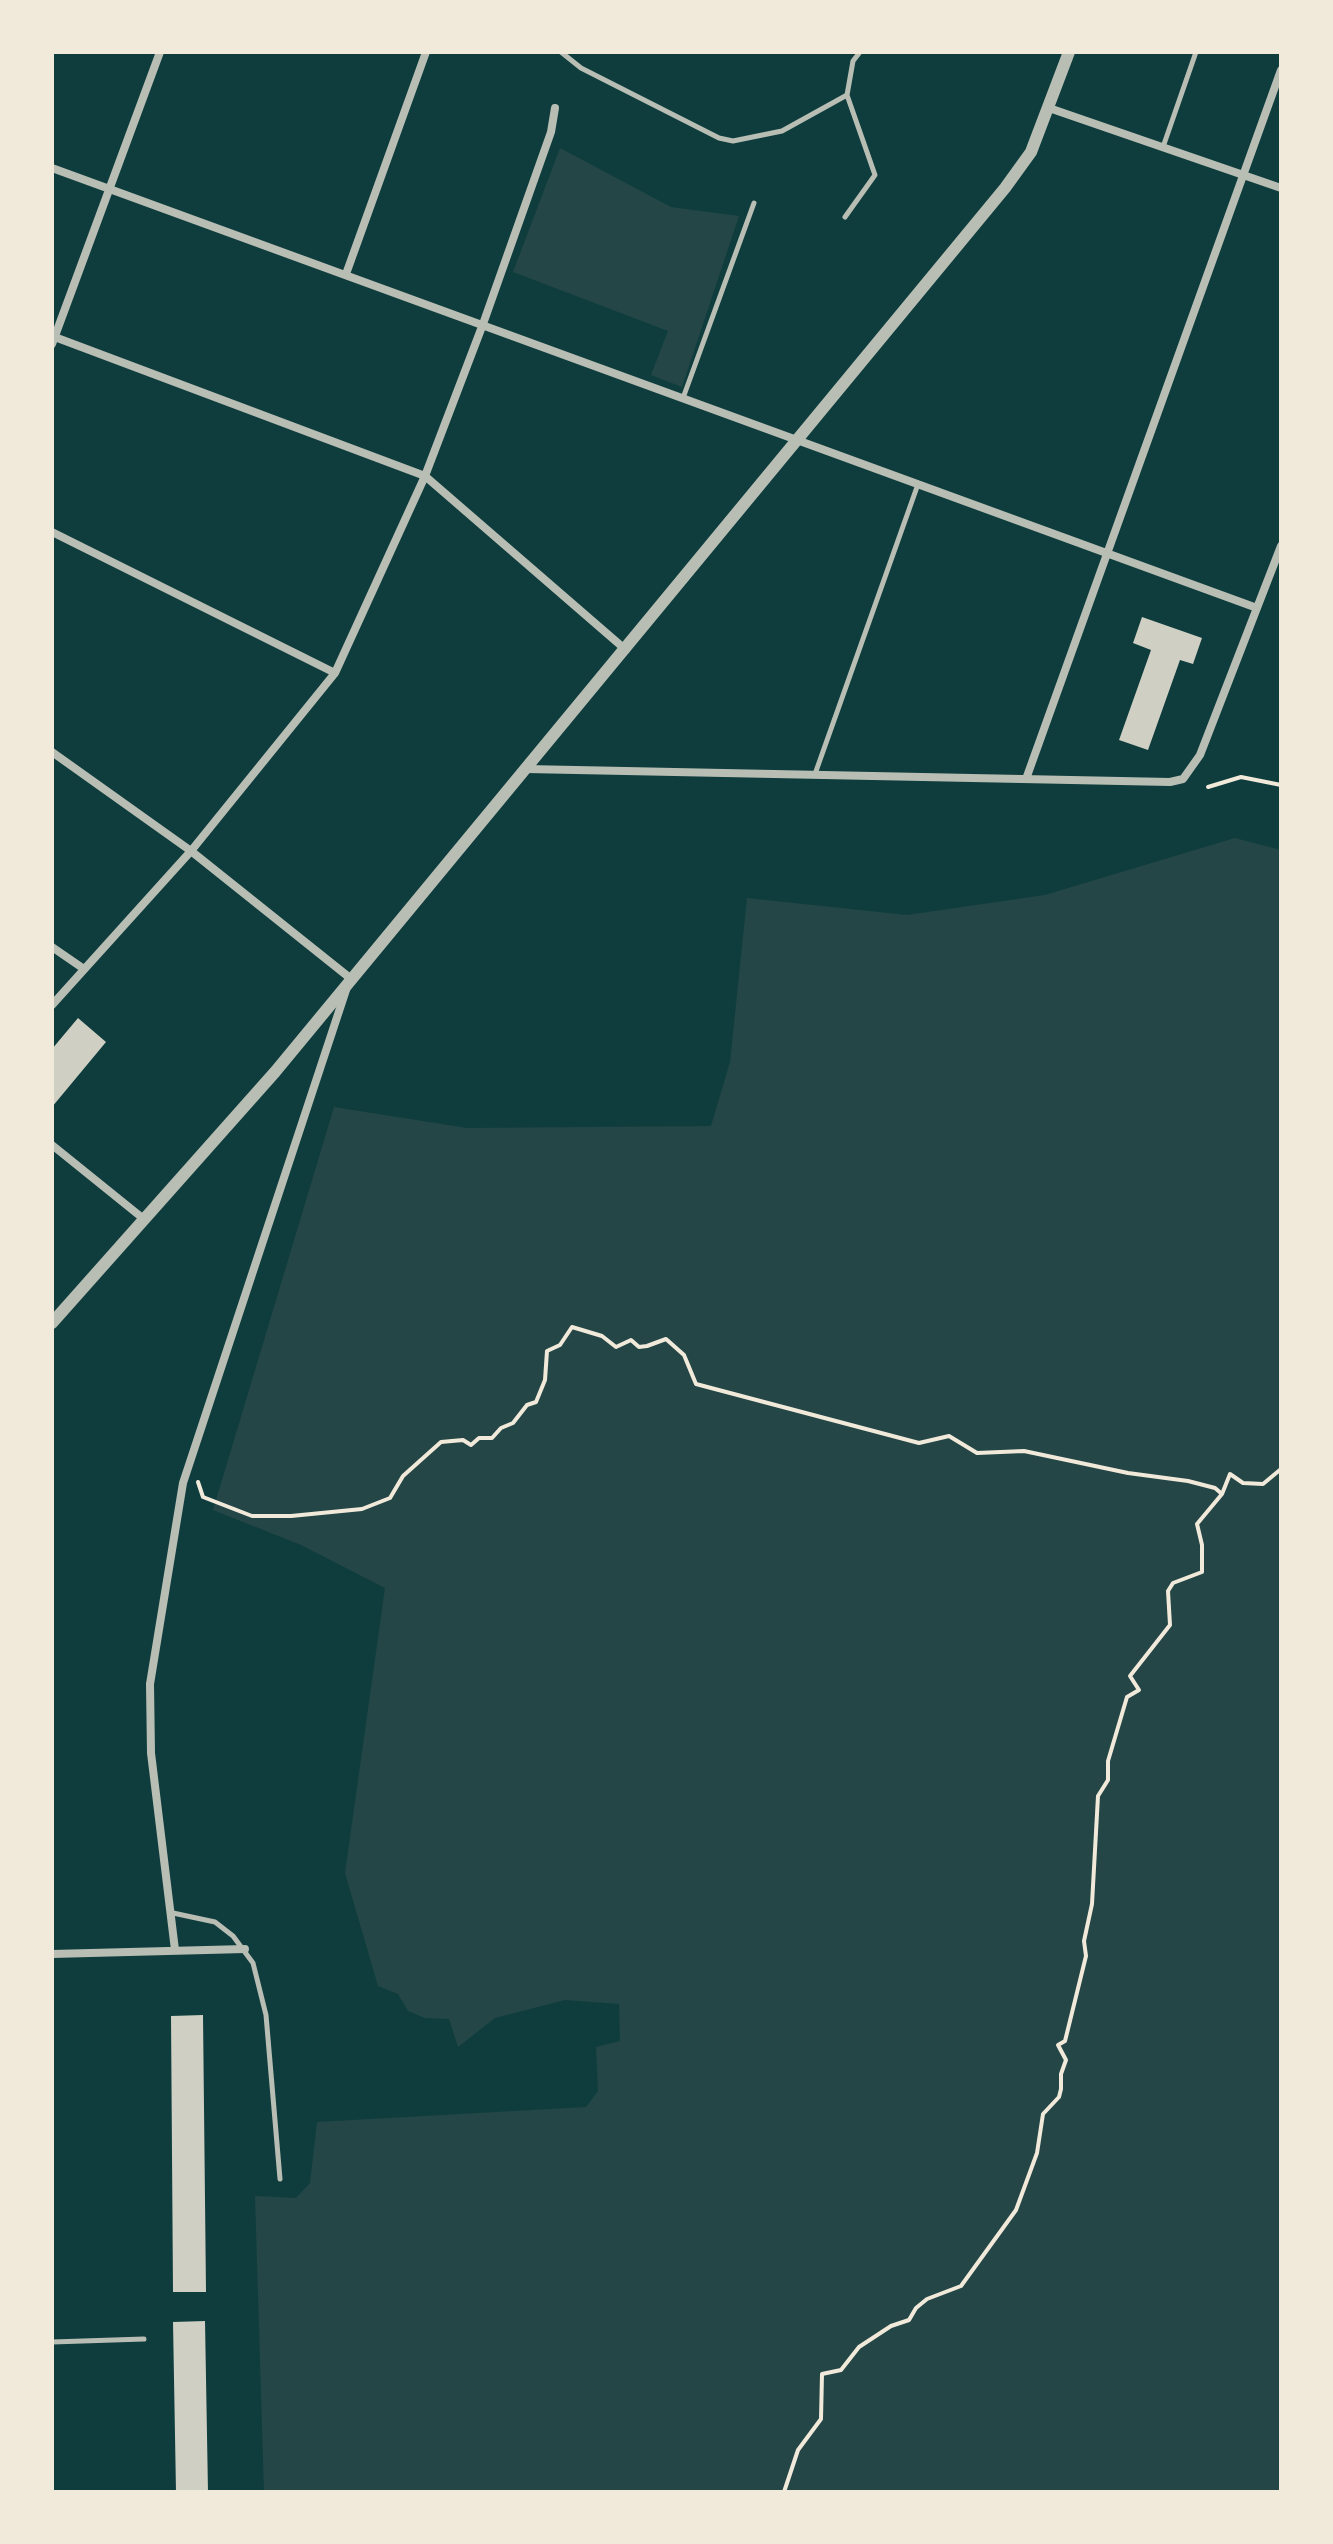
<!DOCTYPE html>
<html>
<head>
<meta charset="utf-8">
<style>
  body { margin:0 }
  #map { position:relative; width:1333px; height:2544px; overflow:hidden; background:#0f3d3e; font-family:"Source Serif 4",serif }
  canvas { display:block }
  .frame { position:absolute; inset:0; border:54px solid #f1e9da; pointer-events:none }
</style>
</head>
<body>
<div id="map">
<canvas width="1333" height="2544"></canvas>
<div class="frame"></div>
</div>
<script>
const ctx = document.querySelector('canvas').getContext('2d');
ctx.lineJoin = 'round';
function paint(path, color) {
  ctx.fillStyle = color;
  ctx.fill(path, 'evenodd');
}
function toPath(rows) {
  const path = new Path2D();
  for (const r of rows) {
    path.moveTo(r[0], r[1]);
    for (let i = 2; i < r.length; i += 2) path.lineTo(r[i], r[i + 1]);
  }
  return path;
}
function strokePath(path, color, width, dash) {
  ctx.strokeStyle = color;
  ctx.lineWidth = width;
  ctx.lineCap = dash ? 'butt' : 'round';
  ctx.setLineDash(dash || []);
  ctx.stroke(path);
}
paint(toPath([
  [560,148,671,207,739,216,682,387,651,375,668,331,513,272],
  [1235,838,1281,850,1281,2492,264,2492,255,2196,296,2198,310,2183,317,2122,586,2107,598,2091,596,2047,620,2041,619,2004,565,2000,495,2018,458,2047,449,2019,425,2018,408,2011,398,1994,378,1986,345,1873,385,1588,301,1545,213,1510,334,1107,467,1128,711,1126,730,1062,747,898,907,915,1045,895]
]), '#244646');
paint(toPath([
  [1142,617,1202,638,1193,664,1180,660,1148,750,1119,740,1151,650,1133,643],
  [78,1018,106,1042,52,1107,52,1049],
  [203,2015,206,2292,173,2292,171,2016],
  [205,2321,208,2492,176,2492,173,2322]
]), '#cfcfc3');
strokePath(toPath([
  [1208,787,1241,777,1281,785],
  [198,1482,203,1497,252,1516,291,1516,362,1509,390,1498,403,1476,441,1442,463,1440,471,1445,479,1438,492,1438,501,1428,513,1423,527,1405,536,1402,545,1380,547,1351,560,1345,572,1327,602,1336,616,1347,631,1340,639,1347,647,1346,666,1339,684,1355,696,1384,919,1443,949,1436,977,1453,1024,1451,1128,1473,1188,1481,1215,1488,1222,1494],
  [784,2492,798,2450,821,2419,822,2374,841,2370,859,2347,891,2326,909,2320,916,2308,927,2299,961,2286,1016,2210,1037,2153,1043,2114,1059,2097,1061,2089,1061,2074,1066,2060,1058,2045,1065,2041,1086,1956,1084,1941,1092,1904,1098,1796,1108,1780,1108,1761,1127,1697,1139,1690,1130,1676,1170,1625,1168,1591,1173,1583,1202,1572,1202,1545,1197,1524,1222,1494,1230,1474,1243,1483,1263,1484,1281,1469]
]), '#f1e9da', 4);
strokePath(toPath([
  [561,52,581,68,719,138,733,141,782,131,847,95],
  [1163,147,1196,52],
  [845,217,875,175,847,95,853,61,860,52],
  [683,398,754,203],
  [815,774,917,487],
  [173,1913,215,1922,233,1936,253,1963,266,2015,280,2179],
  [52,2342,144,2339]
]), '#b8beb3', 5);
strokePath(toPath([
  [1049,108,1281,188],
  [52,168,1257,608],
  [346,274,426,52],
  [52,336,425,476,626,650],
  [52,344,160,52],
  [52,532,335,673],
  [52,752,191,851,350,978,183,1483,150,1684,151,1753,175,1950],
  [526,769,1170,782,1183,779,1200,755,1281,546],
  [1026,779,1281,70],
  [52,947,84,969],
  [52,1005,191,851,335,673,425,476,483,324,551,132,555,108],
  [52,1145,145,1220],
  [52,1954,245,1949]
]), '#b8beb3', 8);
strokePath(toPath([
  [52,1323,275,1072,1005,188,1031,152,1069,52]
]), '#b8beb3', 12);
</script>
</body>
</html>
